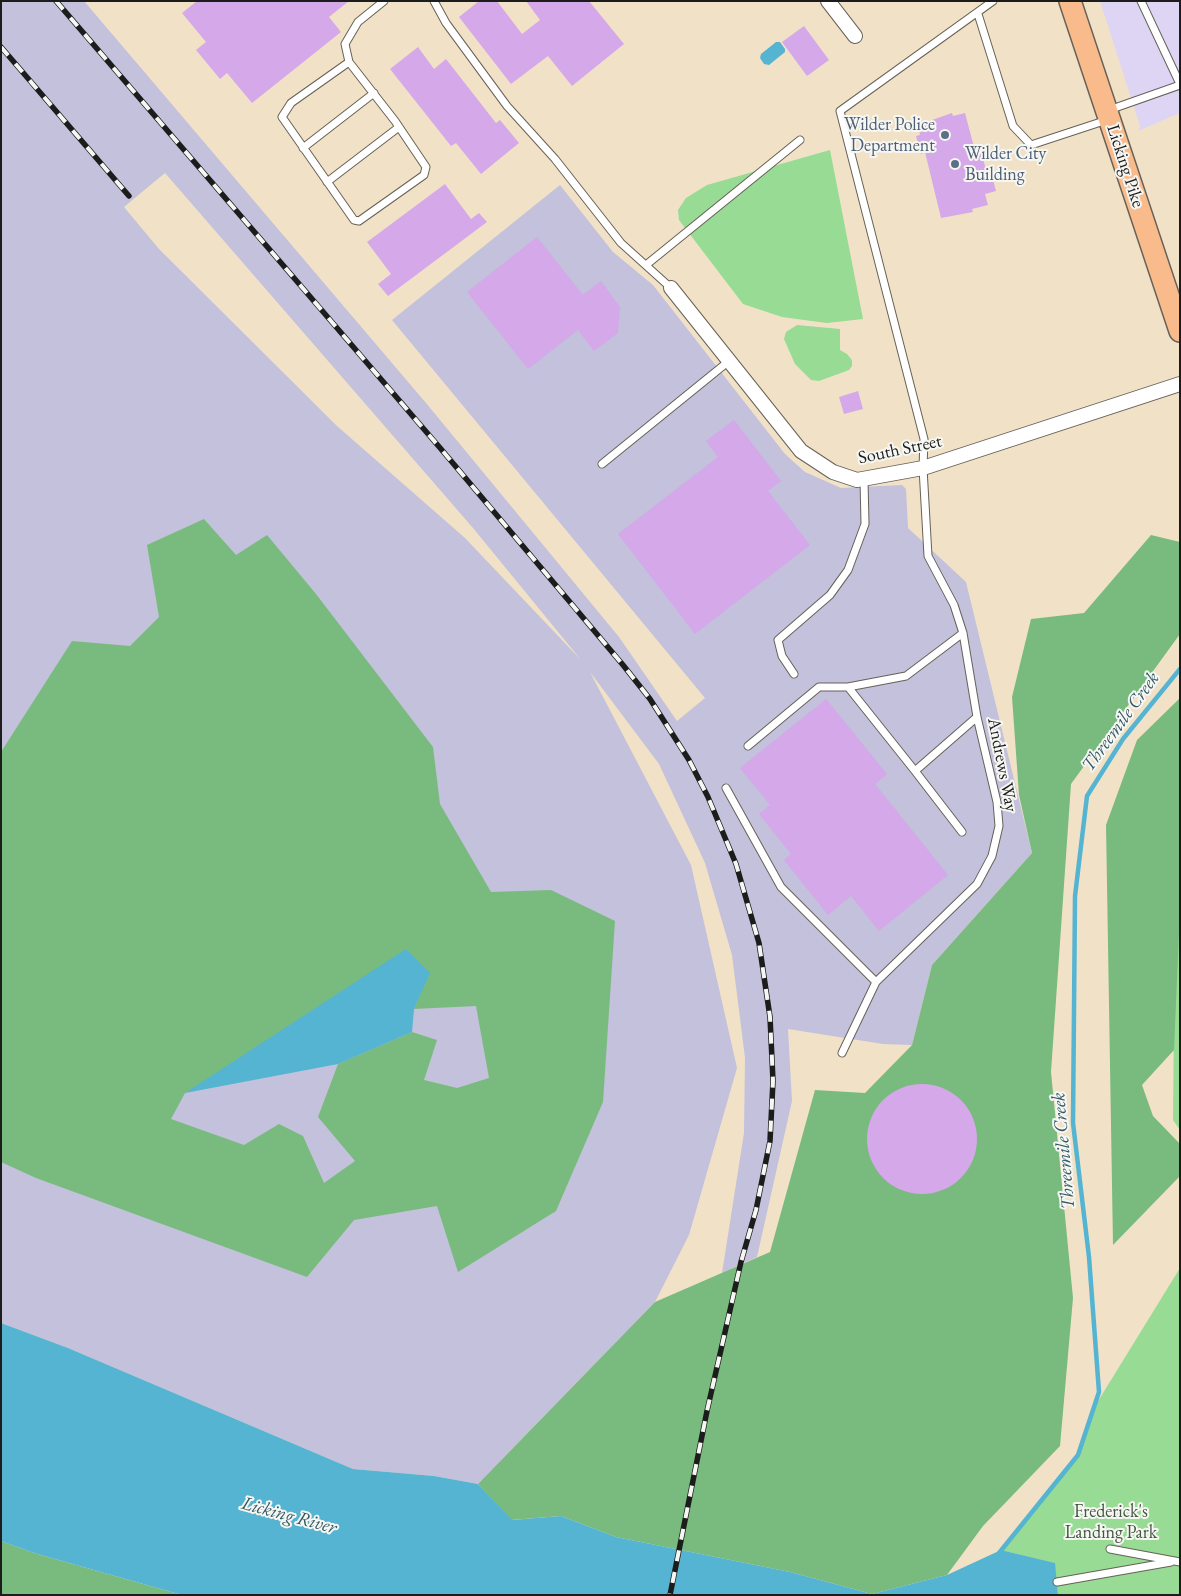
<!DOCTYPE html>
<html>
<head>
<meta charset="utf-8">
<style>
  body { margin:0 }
  #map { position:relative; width:1181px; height:1596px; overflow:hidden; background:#f1e2c7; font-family:"EB Garamond",serif }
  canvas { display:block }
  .frame { position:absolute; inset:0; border:2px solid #1c1c1c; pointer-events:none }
</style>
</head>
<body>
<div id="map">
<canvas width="1181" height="1596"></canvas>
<div class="frame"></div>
</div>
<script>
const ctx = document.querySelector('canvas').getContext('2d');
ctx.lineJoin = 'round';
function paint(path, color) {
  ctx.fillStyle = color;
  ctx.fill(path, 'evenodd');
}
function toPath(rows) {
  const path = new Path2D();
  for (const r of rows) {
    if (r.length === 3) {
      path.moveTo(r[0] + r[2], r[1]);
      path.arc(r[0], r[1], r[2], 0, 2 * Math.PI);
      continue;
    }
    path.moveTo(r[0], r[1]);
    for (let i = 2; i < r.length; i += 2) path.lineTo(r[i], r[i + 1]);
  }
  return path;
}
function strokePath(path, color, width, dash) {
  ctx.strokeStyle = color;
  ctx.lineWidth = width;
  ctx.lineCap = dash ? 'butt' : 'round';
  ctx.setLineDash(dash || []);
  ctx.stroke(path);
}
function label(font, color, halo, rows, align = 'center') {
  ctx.font = font + ' "EB Garamond",serif';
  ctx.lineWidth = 4;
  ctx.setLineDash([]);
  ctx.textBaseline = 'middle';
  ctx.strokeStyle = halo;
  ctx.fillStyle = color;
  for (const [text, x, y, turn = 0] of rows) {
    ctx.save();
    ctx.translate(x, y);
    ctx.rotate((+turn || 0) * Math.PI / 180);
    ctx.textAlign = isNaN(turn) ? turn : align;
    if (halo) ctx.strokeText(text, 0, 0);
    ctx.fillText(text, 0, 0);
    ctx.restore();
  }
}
paint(toPath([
  [1100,1,1180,1,1180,113,1138,131,1140,126]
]), '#ded5f5');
paint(toPath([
  [1,1,84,1,426,403,619,637,677,721,705,698,392,320,560,185,613,252,653,285,785,454,805,472,841,488,902,485,906,489,908,528,966,582,1032,853,932,965,912,1045,883,1044,788,1029,792,1101,757,1257,722,1273,744,1133,745,1058,732,955,705,863,659,764,590,672,691,865,737,1068,689,1235,655,1302,478,1484,434,1476,353,1469,68,1348,1,1323],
  [165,173,473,528,581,660,465,538,337,426,159,249,124,207]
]), '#c3c1db');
paint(toPath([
  [830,150,863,319,827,323,782,317,743,304,679,220,678,210,686,198,707,185],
  [797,325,840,329,840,350,847,354,852,360,852,366,849,370,819,381,811,380,795,364,784,339,786,332],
  [1180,807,1180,1130,1173,1120,1176,808],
  [1180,1268,1180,1595,1058,1595,1054,1563,1001,1550,1078,1455,1095,1406]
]), '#97db94');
paint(toPath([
  [204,519,236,555,267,535,316,594,433,747,440,804,491,892,551,890,615,921,603,1102,556,1211,458,1272,437,1206,354,1220,307,1277,36,1178,1,1162,1,752,72,641,130,646,159,617,147,545],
  [429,973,414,1009,476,1006,489,1078,457,1088,424,1080,437,1040,412,1032,338,1064,318,1117,355,1161,324,1183,303,1136,279,1124,244,1145,171,1119,185,1093],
  [1151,535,1180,542,1180,634,1071,784,1051,1072,1073,1298,1060,1446,983,1526,947,1575,872,1594,790,1572,616,1537,561,1516,511,1520,478,1484,655,1302,770,1252,815,1090,865,1093,912,1045,932,965,1032,853,1019,795,1012,697,1031,619,1084,613],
  [1180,698,1180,909,1174,1050,1142,1085,1153,1116,1180,1144,1180,1176,1113,1245,1106,825,1137,740],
  [1,1541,34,1553,182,1595,1,1595]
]), '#79bb7e');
paint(toPath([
  [776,42,780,42,785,49,785,52,769,65,764,64,760,58,761,54],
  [406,949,430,973,414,1009,412,1032,338,1064,185,1093],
  [1,1323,68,1348,353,1469,434,1476,478,1484,512,1520,561,1516,616,1537,790,1572,872,1594,947,1575,1001,1550,1055,1563,1058,1595,182,1595,34,1553,1,1541]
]), '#54b4d2');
strokePath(toPath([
  [999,1553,1078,1455,1099,1392,1089,1257,1073,1123,1075,896,1087,796,1123,739,1180,669]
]), '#54b4d2', 4.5);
paint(toPath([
  [197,1,349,1,329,17,341,32,252,103,227,73,220,79,196,50,206,42,182,13],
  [479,1,497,1,522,34,540,20,526,1,589,1,624,44,572,86,548,56,511,84,459,17],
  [804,26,829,60,807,76,782,42],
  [418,47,434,69,446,59,496,123,500,120,519,143,481,174,456,143,451,146,390,69],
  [952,113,953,116,965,113,974,147,981,152,987,173,991,172,996,191,985,194,988,205,972,209,973,212,941,218,925,152,921,154,916,136,920,135,918,125],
  [445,184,471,219,479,213,487,222,388,296,378,284,391,274,367,242],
  [537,237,583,295,601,281,620,307,618,333,594,351,578,330,528,369,467,292],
  [858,391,863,409,844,414,839,397],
  [734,420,781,481,768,491,810,545,695,634,618,534,718,457,706,441],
  [826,699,887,774,875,784,948,875,879,931,851,896,828,915,784,860,791,854,759,814,770,805,740,768],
  [922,1139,55]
]), '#d4a8e9');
const service = toPath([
  [434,1,446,23,507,106,555,159,621,243,671,288],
  [1141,1,1180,84],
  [978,14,1013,126,1031,145,1107,120],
  [349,62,291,103,282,117,354,220,359,221,424,175,426,167,395,121,349,62,345,44,358,22,384,1],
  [1109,110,1180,85],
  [303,148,374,93],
  [327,182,399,127],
  [646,265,800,140],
  [602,464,729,361],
  [963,633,906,676,848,687,915,771,977,717],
  [794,674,782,656,778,640,830,595,848,570,865,524,864,480],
  [748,746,819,687,848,687],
  [915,771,962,832],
  [726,788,781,887,876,982],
  [842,1053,876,982,977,884,992,856,999,826,997,802,977,717,963,633,954,605,928,556,923,468,924,439,840,111,993,1],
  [1110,1549,1180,1562],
  [1057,1582,1171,1562]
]);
const minor = toPath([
  [828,1,855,36],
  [671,288,801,451,833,472,857,480,923,468,1180,384]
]);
const primary = toPath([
  [1070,1,1180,331]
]);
strokePath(service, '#676158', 9);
strokePath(minor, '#676158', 16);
strokePath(primary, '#676158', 24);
strokePath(service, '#fff', 7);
strokePath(minor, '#fff', 14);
strokePath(primary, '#fabb8c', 21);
const rail = toPath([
  [56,1,441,449,623,665,650,699,689,760,708,797,736,864,759,943,770,1017,773,1081,770,1141,756,1210,741,1262,707,1411,670,1595],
  [1,47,129,196]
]);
strokePath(rail, '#1c1c1c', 5.5);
strokePath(rail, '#f6f6f2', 4, [11]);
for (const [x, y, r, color] of [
  [945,135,5,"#5c6f8a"],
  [955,164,5,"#5c6f8a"]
]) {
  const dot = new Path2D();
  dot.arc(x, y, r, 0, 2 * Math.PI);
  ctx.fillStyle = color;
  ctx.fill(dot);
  strokePath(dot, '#f6f6f2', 2);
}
label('18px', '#4e5e75', '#f6f6f2', [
  ["Wilder Police",935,125],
  ["Department",935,146],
  ["Wilder City",965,154,"left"],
  ["Building",965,175,"left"]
], 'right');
label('18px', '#1c1c1c', '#f6f6f2', [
  ["Licking Pike",1125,166,72],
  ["South Street",900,450,-12],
  ["Andrews Way",1002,765,79]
]);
label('18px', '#415540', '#f6f6f2', [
  ["Frederick's",1111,1512],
  ["Landing Park",1111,1533]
]);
label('italic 19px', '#325965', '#f6f6f2', [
  ["Threemile Creek",1121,722,-54],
  ["Threemile Creek",1064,1151,-95],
  ["Licking River",289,1516,15]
]);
</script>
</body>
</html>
